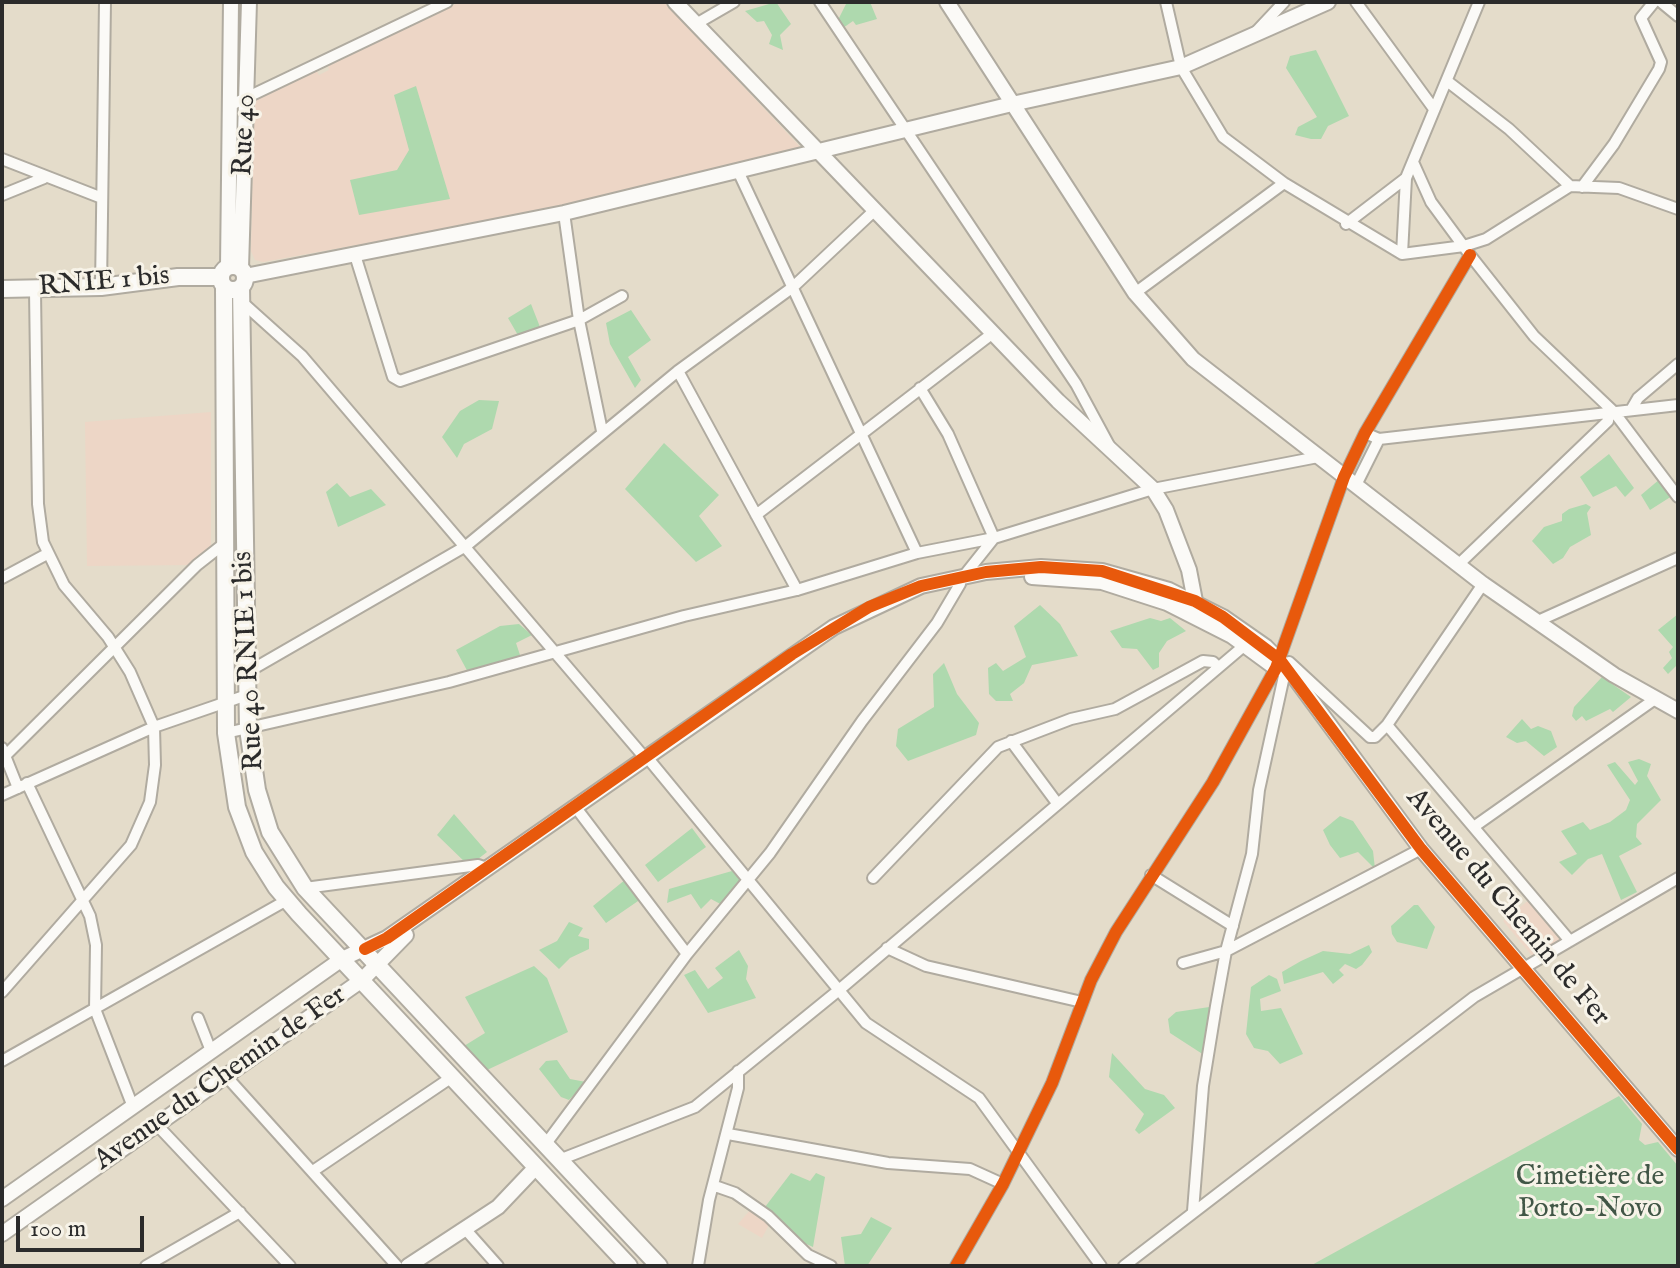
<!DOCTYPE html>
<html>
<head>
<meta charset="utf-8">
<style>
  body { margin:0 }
  #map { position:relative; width:1680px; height:1268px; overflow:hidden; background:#e4dcca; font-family:"IM FELL English",serif }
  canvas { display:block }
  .frame { position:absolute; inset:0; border:4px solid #2b2b2b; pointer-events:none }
  .scale { position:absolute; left:16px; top:1216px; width:128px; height:36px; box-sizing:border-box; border:4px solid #2b2b2b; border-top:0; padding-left:10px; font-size:24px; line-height:28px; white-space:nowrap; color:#2b2b2b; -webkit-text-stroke:6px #f7f3e8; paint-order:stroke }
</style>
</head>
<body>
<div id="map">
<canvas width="1680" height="1268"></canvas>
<div class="frame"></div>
<div class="scale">100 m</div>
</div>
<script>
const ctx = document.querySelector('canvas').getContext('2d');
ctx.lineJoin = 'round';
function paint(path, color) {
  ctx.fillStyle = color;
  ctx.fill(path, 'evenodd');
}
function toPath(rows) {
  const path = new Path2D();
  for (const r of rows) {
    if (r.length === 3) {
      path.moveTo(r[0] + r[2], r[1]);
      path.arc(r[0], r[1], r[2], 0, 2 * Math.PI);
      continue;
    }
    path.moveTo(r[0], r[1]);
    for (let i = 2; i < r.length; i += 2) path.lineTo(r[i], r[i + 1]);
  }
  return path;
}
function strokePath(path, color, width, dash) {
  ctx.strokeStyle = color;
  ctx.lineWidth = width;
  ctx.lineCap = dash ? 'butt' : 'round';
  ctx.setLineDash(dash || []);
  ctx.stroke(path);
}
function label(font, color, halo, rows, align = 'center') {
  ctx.font = font + ' "IM FELL English",serif';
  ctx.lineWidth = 6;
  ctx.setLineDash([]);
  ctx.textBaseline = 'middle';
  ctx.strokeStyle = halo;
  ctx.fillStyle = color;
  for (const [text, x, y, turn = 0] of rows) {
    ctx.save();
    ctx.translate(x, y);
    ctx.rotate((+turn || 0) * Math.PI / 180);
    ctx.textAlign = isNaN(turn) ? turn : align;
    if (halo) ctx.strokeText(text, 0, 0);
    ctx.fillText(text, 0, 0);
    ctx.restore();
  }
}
paint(toPath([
  [460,2,664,2,804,151,567,207,263,262,255,260,251,251,254,100,316,70,319,75,329,70,328,66],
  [211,412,211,549,192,565,87,566,85,422],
  [1530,899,1563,939,1533,957,1503,921],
  [751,1209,771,1221,762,1238,738,1224]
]), '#edd6c6');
paint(toPath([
  [776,2,791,24,780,35,783,50,769,44,772,35,764,21,757,22,745,11],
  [847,2,870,2,877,19,856,25,853,21,843,28,838,20],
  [1316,50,1349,116,1328,126,1321,139,1311,139,1295,135,1298,127,1317,117,1286,68,1290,56],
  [416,86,450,199,359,215,350,180,397,170,409,150,394,95],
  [531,304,540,327,537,333,519,337,508,318],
  [631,310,651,340,628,357,641,380,635,388,610,344,606,323],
  [479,400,499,401,492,429,464,444,457,458,442,437,460,411],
  [664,443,719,495,699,516,722,546,696,562,625,489],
  [1609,454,1634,488,1625,497,1616,486,1593,497,1580,477],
  [1660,479,1672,496,1650,510,1641,495],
  [337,483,350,497,371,489,386,505,338,527,326,492],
  [1586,504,1591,507,1587,513,1591,535,1570,547,1563,558,1553,564,1532,541,1544,527,1562,521,1562,514,1569,509],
  [1040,605,1060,624,1078,656,1032,665,1024,683,1010,694,1013,701,996,701,989,694,988,668,996,663,1003,671,1026,657,1014,626],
  [1678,614,1678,664,1668,674,1663,668,1672,658,1669,652,1673,647,1658,630],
  [1150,618,1161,621,1170,618,1186,631,1167,641,1159,653,1159,667,1153,670,1137,649,1122,648,1110,631],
  [519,624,532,635,516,643,522,661,470,676,456,650,500,626],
  [944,663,957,694,979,723,976,735,908,761,896,746,898,729,934,707,933,674],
  [1602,677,1631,697,1613,712,1610,709,1586,721,1582,716,1576,721,1572,716,1574,707],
  [1522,719,1531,729,1538,726,1551,731,1557,747,1544,756,1526,741,1517,743,1506,737],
  [1639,759,1651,764,1647,776,1661,800,1637,824,1636,837,1642,844,1619,856,1637,892,1621,900,1602,854,1588,859,1572,875,1559,862,1577,854,1561,831,1583,822,1590,830,1610,822,1626,810,1630,800,1607,765,1615,762,1635,785,1638,781,1628,762],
  [454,814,487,852,469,866,437,835],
  [1340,816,1353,821,1373,851,1375,869,1358,852,1340,858,1330,845,1323,830],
  [692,828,706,847,658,882,645,865],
  [732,871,744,885,726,907,711,899,701,909,691,894,667,903,669,889],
  [626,879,641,899,606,923,593,906],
  [1414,905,1418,905,1435,927,1427,949,1397,942,1392,934,1391,926],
  [569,922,583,928,578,936,589,939,589,949,570,958,559,969,539,950,557,941],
  [1369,945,1372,952,1362,965,1356,969,1345,964,1339,970,1344,975,1333,984,1323,972,1284,984,1282,972,1301,961,1323,951,1350,954],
  [739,950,748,966,746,979,756,998,708,1013,684,975,695,970,708,989,723,978,715,968],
  [534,966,547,978,568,1032,487,1070,464,1046,485,1033,465,997],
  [1269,975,1277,979,1281,991,1260,999,1261,1011,1281,1008,1303,1054,1280,1064,1268,1051,1254,1048,1246,1034,1251,987],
  [1216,1006,1204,1055,1170,1033,1168,1019,1176,1012],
  [1112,1053,1145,1089,1164,1095,1175,1108,1139,1134,1135,1130,1144,1114,1109,1077],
  [557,1060,570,1079,586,1082,569,1100,561,1097,539,1069,546,1061],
  [1619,1096,1642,1124,1639,1140,1645,1145,1658,1142,1678,1166,1678,1266,1310,1266],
  [791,1173,810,1181,816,1173,825,1177,813,1247,804,1243,765,1207],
  [871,1217,892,1228,867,1266,845,1266,841,1237,861,1234]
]), '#aed9ae');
const street = toPath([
  [820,2,1076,384,1110,447],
  [1166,2,1181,67,1223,137,1284,183,1402,254,1464,246,1486,239,1570,186,1619,188,1678,209],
  [1356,2,1434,109],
  [1661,2,1678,16],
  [696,24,734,2],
  [1255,33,1284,2],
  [1447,81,1509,129,1570,186],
  [229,106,447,2],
  [2,159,102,198],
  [1413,162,1431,202,1470,255,1534,336,1614,412,1678,497],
  [738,171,917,553],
  [1582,187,1614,144,1659,69,1661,62,1641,18,1654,2],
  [2,195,44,178],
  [564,213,579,320,602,431],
  [1346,224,1406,178],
  [1402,254,1406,178,1479,2],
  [355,255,393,377,400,381,579,320,622,296],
  [101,287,105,2],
  [1135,293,1284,183],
  [243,303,302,356,645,758],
  [678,371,797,590],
  [920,388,948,434,994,538,963,577],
  [1631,410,1638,398,1678,364],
  [1365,433,1379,439,1678,405],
  [1356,485,1379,439],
  [756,515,993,333],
  [1459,564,1608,421,1609,413],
  [2,578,47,554],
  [1538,621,1678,558],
  [1289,662,1370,737,1375,737,1387,725,1483,584],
  [246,673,466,546,678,371,793,287,875,210],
  [1387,725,1570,941],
  [226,733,449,682,684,616,797,590,917,553,994,538,1153,489,1318,457],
  [1011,741,1057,803],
  [2,748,18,788],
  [5,756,197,565,225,543],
  [651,762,866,1023,979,1098,1101,1266],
  [27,783,90,916,96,945,95,1009,133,1107],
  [2,795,154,727,247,695],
  [580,813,687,954],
  [1475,826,1655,699],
  [1151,875,1233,926],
  [873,878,998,747,1071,719,1115,709,1203,661,1213,662,1217,666],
  [305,888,478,865,487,868],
  [887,948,926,966,1082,1002],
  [1183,963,1226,951,1421,849],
  [2,992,131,845,150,802,155,765,154,727,130,672,108,637,64,585,43,542,38,504,35,291],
  [198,1018,211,1051],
  [2,1061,287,900],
  [226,1076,397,1266],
  [157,1125,290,1266],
  [728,1134,888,1163,970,1169,1003,1184],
  [545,1145,687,954,770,853,862,721,937,623,960,584],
  [559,1160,695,1107,839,990,1245,645],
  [313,1171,452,1077],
  [715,1186,735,1193,768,1216,808,1255,831,1266],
  [1193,1211,1203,1086,1216,1006,1226,951,1252,854,1259,790,1284,676],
  [466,1230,498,1266],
  [146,1266,240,1212],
  [698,1266,709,1200,738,1088,738,1071],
  [956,1266,1003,1184,1052,1083,1091,980,1116,932,1213,782,1276,668,1344,477,1365,433,1470,255],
  [1124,1266,1474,997,1678,878]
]);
const secondary = toPath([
  [675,2,1058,401,1153,489,1166,510,1189,570,1195,601],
  [947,2,1135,293,1193,359,1483,584,1614,675,1678,711],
  [228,266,231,2],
  [241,268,249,2],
  [245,276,564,213,1012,104,1181,67,1328,2],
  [1032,577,1102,582,1167,603,1232,636,1277,669],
  [2,1199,342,959,387,938,834,627,921,586,986,572,1041,567,1102,571,1169,590,1223,617,1266,647,1289,670,1421,849,1678,1149],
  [2,1234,362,980,406,935],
  [408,1266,498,1207,536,1167]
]);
const primary = toPath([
  [233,278,12],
  [224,286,226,733,237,807,254,852,276,887,299,914,629,1266],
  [241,287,248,729,257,790,270,832,305,888,659,1266],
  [2,289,101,287,178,277,221,277]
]);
strokePath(street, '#b0aba0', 14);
strokePath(secondary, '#b0aba0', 18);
strokePath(primary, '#b0aba0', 20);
strokePath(street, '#fbfaf7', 10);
strokePath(secondary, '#fbfaf7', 14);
strokePath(primary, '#fbfaf7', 16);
strokePath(toPath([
  [365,949,387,938,792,654,869,607,921,586,986,572,1041,567,1102,571,1195,601,1223,617,1280,660,1421,849,1678,1149],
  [956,1266,1003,1184,1052,1083,1091,980,1116,932,1213,782,1276,668,1344,477,1365,433,1470,255]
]), '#e8590c', 12);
label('28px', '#2b2b2b', '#f7f3e8', [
  ["Rue 40",246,135,-88],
  ["RNIE 1 bis",104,283,-5],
  ["Rue 40 RNIE 1 bis",250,661,-93],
  ["Avenue du Chemin de Fer",1507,908,50],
  ["Avenue du Chemin de Fer",221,1079,-35]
]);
label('28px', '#415646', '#f7f3e8', [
  ["Cimetière de",1590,1178],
  ["Porto-Novo",1590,1210]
]);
</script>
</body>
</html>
